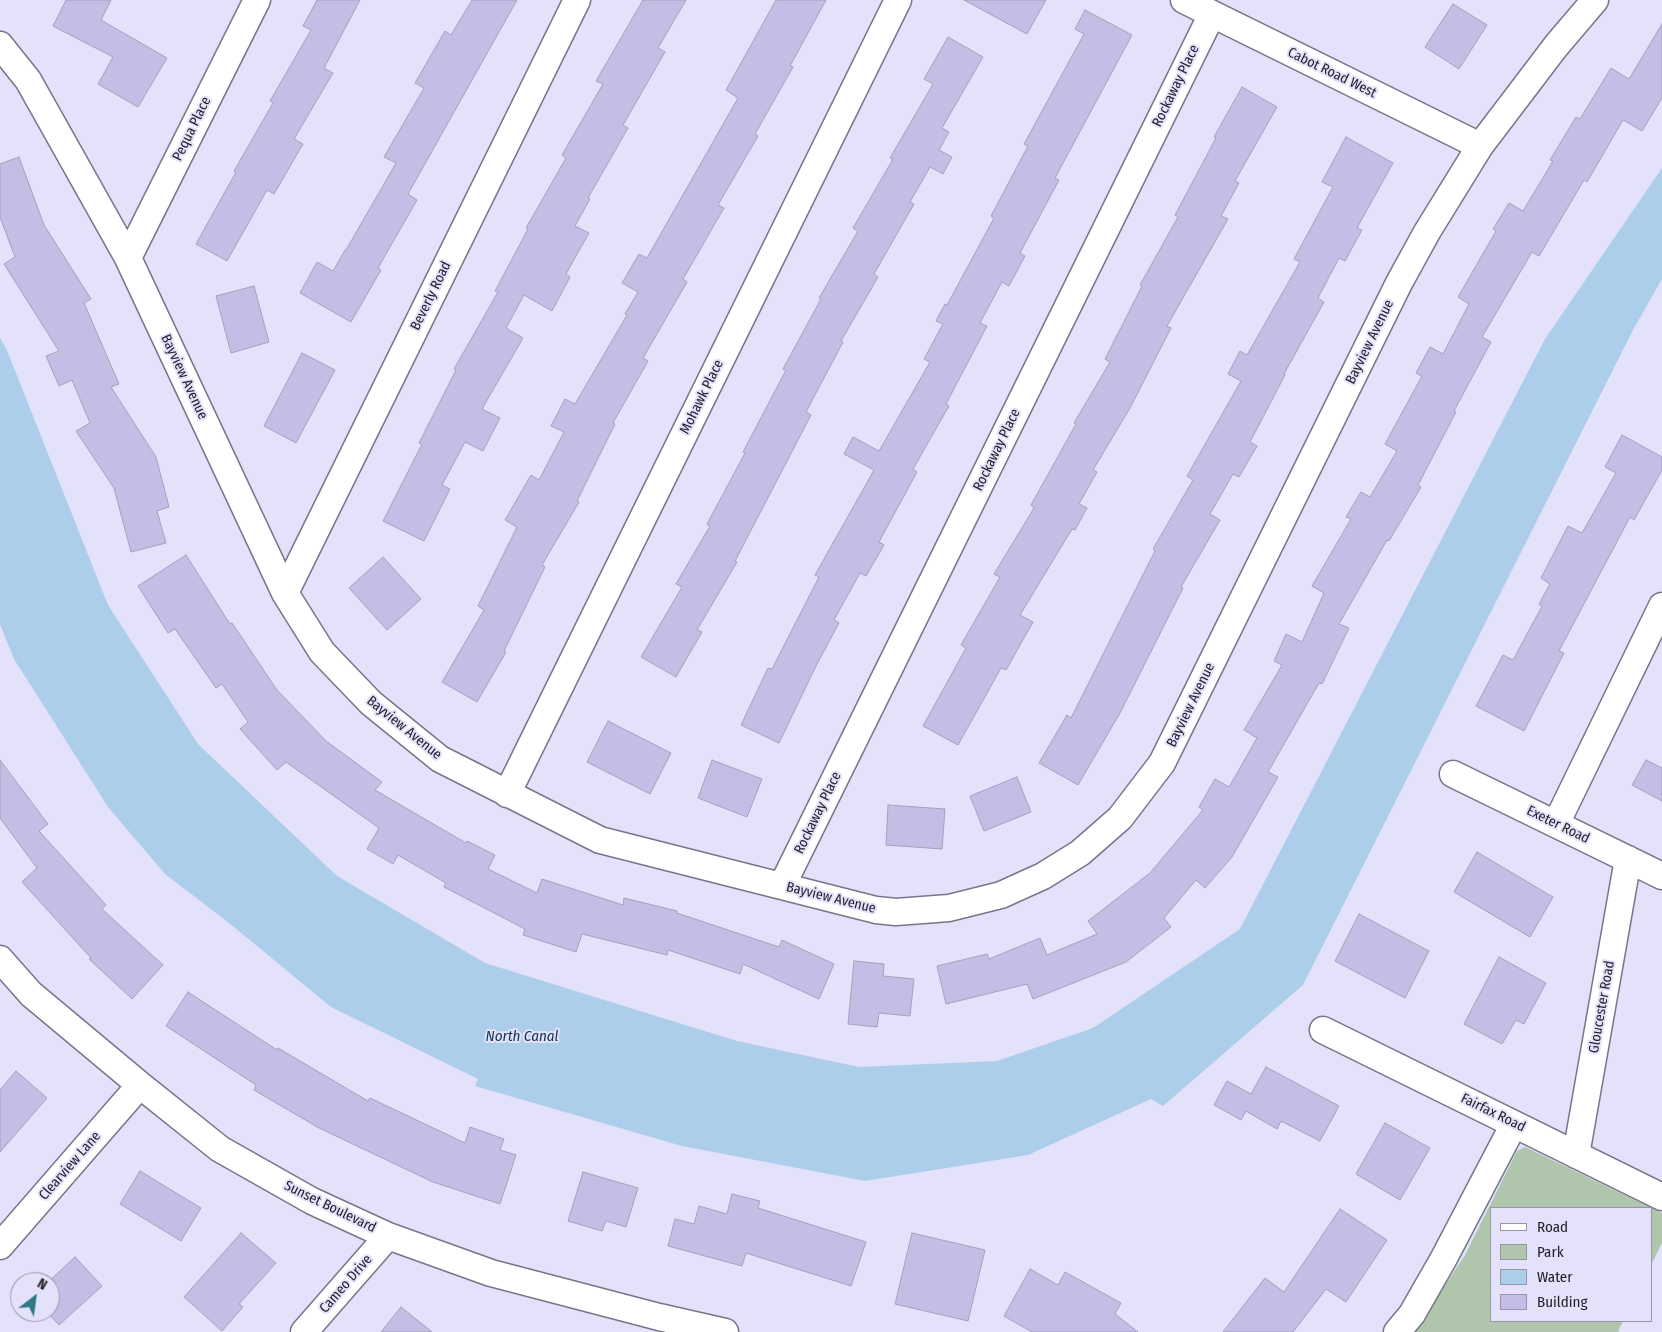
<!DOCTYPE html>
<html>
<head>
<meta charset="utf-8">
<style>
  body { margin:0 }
  #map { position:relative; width:1662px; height:1332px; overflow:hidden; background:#e4e1fa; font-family:"Fira Sans Condensed",sans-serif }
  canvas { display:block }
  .legend { position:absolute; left:1490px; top:1207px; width:162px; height:115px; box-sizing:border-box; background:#e4e1fa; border:1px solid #9795a7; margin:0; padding:6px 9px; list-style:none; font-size:15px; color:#23222b }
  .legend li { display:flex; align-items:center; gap:10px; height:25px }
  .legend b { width:25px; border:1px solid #9795a7 }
  .north { position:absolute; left:10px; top:1272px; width:50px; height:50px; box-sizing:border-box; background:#e4e1fa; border:1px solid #9795a7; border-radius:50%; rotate:30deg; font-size:14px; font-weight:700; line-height:20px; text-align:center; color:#23222b }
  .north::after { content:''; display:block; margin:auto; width:18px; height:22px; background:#337a85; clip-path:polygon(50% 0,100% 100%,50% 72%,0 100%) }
</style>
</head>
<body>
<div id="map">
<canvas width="1662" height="1332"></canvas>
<ul class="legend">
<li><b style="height:6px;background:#fff"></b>Road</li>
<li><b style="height:14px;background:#afc6ac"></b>Park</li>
<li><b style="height:14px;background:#acceea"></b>Water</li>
<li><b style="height:14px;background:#c3bee5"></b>Building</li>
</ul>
<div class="north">N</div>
</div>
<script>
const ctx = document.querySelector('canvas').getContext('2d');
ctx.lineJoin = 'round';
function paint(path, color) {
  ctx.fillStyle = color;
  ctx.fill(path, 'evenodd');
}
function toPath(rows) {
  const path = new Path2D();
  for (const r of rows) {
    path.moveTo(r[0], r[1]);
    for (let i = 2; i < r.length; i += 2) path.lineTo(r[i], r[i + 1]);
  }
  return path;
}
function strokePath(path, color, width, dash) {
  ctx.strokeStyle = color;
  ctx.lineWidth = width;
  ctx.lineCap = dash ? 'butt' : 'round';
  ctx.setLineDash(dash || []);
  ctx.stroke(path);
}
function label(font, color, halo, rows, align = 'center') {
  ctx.font = font + ' "Fira Sans Condensed",sans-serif';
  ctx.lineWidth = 4;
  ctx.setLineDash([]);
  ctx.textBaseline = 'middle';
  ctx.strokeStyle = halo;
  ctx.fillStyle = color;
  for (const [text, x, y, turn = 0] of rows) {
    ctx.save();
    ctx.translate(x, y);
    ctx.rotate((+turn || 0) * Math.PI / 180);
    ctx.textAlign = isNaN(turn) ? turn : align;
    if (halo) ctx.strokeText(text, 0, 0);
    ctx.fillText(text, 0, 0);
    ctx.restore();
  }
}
paint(toPath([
  [1525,1147,1662,1213,1662,1243,1651,1265,1651,1208,1491,1208,1491,1321,1623,1321,1618,1331,1620,1332,1414,1332,1465,1255,1517,1151]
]), '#afc6ac');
paint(toPath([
  [1662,168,1662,279,1634,328,1303,985,1163,1106,1151,1099,1028,1155,865,1181,682,1146,475,1086,478,1079,331,1007,229,923,165,874,108,807,14,659,0,624,0,338,6,348,108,605,198,744,337,876,485,963,737,1041,859,1067,997,1061,1093,1028,1240,929,1545,339]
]), '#acceea');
const building = toPath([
  [66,0,111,0,101,20,167,58,138,107,98,84,113,57,53,26,66,0],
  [317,0,360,0,324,68,333,73,294,139,303,144,274,194,267,190,227,261,196,244,236,172,234,171,273,103,270,101,311,30,303,26,317,0],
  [472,0,517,0,408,194,417,200,378,268,381,270,351,322,300,293,317,262,333,271,345,250,346,250,396,163,384,157,424,88,415,83,445,31,451,35,472,0],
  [643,0,686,0,658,48,665,52,623,125,628,128,588,198,590,199,575,226,589,233,566,274,570,277,552,311,524,295,506,328,523,338,482,409,500,418,483,451,465,442,442,485,450,489,424,541,383,521,422,444,419,443,456,370,454,369,498,292,495,291,528,229,526,228,566,158,562,155,603,84,596,81,643,0],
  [776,0,826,0,790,66,793,67,755,134,758,136,718,205,724,208,683,279,687,282,643,358,648,361,613,423,615,424,577,501,579,502,542,565,545,567,504,651,506,652,477,702,442,682,484,610,478,606,517,527,505,520,531,475,539,480,564,432,551,426,565,399,575,404,627,315,625,314,638,292,622,283,639,254,647,258,738,98,726,90,776,0],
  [964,0,1046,0,1027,34,964,0],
  [1453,4,1487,25,1459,69,1425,47,1453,4],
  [1085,10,1132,35,1055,178,1059,180,1020,253,1025,256,1009,286,1002,282,980,323,987,326,946,404,949,406,913,469,917,472,879,542,884,545,866,576,860,573,834,620,839,623,816,666,779,743,741,725,768,668,772,669,819,577,815,575,874,470,844,454,853,437,879,451,930,362,924,359,943,324,936,321,945,304,947,305,994,218,991,216,1028,146,1024,144,1084,34,1075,29,1085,10],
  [1662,24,1662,98,1642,131,1623,120,1587,182,1584,180,1539,256,1532,252,1482,337,1491,342,1454,411,1456,412,1418,485,1421,487,1389,541,1387,540,1339,624,1349,628,1322,684,1319,683,1268,772,1278,777,1232,857,1205,888,1196,880,1164,918,1171,927,1126,962,1033,999,1027,984,946,1004,937,966,987,954,989,959,1040,938,1047,955,1097,934,1088,921,1150,873,1203,810,1199,807,1215,779,1229,787,1257,738,1244,730,1282,665,1274,661,1286,634,1302,642,1324,593,1312,586,1351,519,1346,517,1361,492,1370,497,1397,451,1385,444,1422,376,1416,373,1430,347,1443,354,1469,304,1458,297,1496,231,1493,229,1509,203,1523,211,1553,161,1550,160,1576,117,1580,119,1611,68,1629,79,1662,24],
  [948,37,983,57,942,128,949,132,939,150,952,157,943,174,930,167,910,202,914,204,874,274,878,277,841,341,843,342,806,412,811,415,735,561,737,562,697,630,702,632,676,677,641,657,682,587,676,584,710,526,707,524,745,453,743,452,786,370,783,369,821,299,819,298,858,231,853,228,893,159,890,158,933,84,924,79,948,37],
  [1242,87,1277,107,1235,181,1239,183,1221,216,1228,219,1167,326,1171,328,1130,408,1093,470,1097,472,1079,504,1087,508,1075,530,1072,529,1020,615,1033,622,1006,670,1001,668,958,745,923,726,966,648,961,645,1000,577,994,574,1034,508,1031,505,1076,424,1074,423,1110,362,1105,359,1142,286,1140,285,1178,217,1175,215,1216,138,1214,137,1242,87],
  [1346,137,1393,163,1357,228,1362,230,1345,261,1339,258,1318,298,1324,302,1284,374,1285,375,1250,442,1257,446,1239,477,1233,474,1210,514,1220,520,1181,587,1183,588,1120,713,1078,785,1039,763,1067,715,1071,718,1155,551,1153,549,1193,480,1187,476,1241,381,1228,374,1240,351,1247,355,1300,262,1294,259,1333,187,1322,182,1346,137],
  [19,157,44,225,91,299,84,303,119,384,111,387,156,457,169,507,157,511,166,543,131,552,114,488,76,431,90,423,72,380,59,386,46,356,59,351,4,264,15,257,0,217,0,164,19,157],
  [254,286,269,342,231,353,216,296,254,286],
  [302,353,335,370,296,443,264,426,302,353],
  [1622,435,1662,457,1662,470,1634,520,1630,517,1559,651,1564,653,1524,731,1476,706,1503,655,1513,660,1542,606,1539,604,1550,584,1541,578,1568,526,1582,533,1616,473,1605,467,1622,435],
  [186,555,230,624,232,623,277,690,326,741,382,782,375,790,466,843,467,841,495,855,488,869,537,893,542,879,623,905,624,898,677,911,677,913,779,947,782,940,834,964,819,999,743,964,740,974,668,950,667,955,582,934,576,952,523,935,525,929,444,887,446,883,398,855,393,864,367,849,379,828,286,762,277,770,240,729,248,722,222,684,216,688,175,629,168,633,138,586,186,555],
  [383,557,421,599,387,630,349,588,383,557],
  [608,721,671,753,650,794,587,762,608,721],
  [0,760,48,824,39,831,106,905,102,909,163,965,132,999,89,959,91,958,22,882,37,868,0,818,0,760],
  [712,760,762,779,747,817,698,798,712,760],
  [1646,760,1662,768,1662,801,1632,785,1646,760],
  [1017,777,1031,812,984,831,970,796,1017,777],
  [888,805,945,809,942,849,886,845,888,805],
  [1477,852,1553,897,1530,937,1454,892,1477,852],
  [1359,914,1429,951,1405,998,1335,961,1359,914],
  [1499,957,1546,983,1524,1024,1516,1020,1502,1044,1464,1024,1499,957],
  [854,961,884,964,883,976,914,979,910,1016,879,1013,877,1027,848,1024,854,961],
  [188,992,277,1050,278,1048,368,1101,370,1098,465,1143,470,1127,504,1139,500,1150,516,1155,500,1204,433,1182,319,1128,254,1090,256,1085,166,1026,188,992],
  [1266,1067,1339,1106,1320,1141,1281,1121,1277,1129,1246,1111,1241,1120,1214,1105,1227,1081,1251,1094,1266,1067],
  [16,1071,47,1098,0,1152,0,1090,16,1071],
  [1385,1123,1430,1148,1400,1200,1356,1174,1385,1123],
  [140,1171,201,1208,181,1241,120,1204,140,1171],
  [583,1172,638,1188,626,1227,606,1221,602,1231,568,1221,583,1172],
  [732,1194,760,1201,758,1208,866,1242,851,1286,746,1253,742,1266,668,1246,675,1219,694,1224,699,1206,727,1214,732,1194],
  [1340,1209,1387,1240,1346,1302,1326,1289,1293,1332,1223,1332,1265,1278,1284,1292,1340,1209],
  [241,1233,276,1263,239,1304,243,1307,222,1331,184,1297,241,1233],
  [912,1233,985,1250,968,1321,895,1304,912,1233],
  [75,1257,102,1286,59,1325,47,1312,50,1312,50,1282,48,1282,75,1257],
  [1030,1269,1058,1285,1065,1272,1121,1303,1115,1314,1138,1332,1032,1332,1004,1316,1030,1269],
  [401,1307,432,1332,381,1332,401,1307]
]);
paint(building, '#c3bee5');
strokePath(building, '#a4a1b9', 1);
const street = toPath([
  [1184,0,1480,146],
  [0,45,28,80,128,258,285,593,322,652,371,703,440,759,600,840,876,910,896,912,949,908,1001,895,1043,876,1080,853,1120,818,1162,763,1399,283,1427,232,1480,146,1556,46,1595,0],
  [128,258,257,0],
  [285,593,577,0],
  [1453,774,1662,876],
  [507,794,898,0],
  [1556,824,1662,606],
  [782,886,1212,14],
  [0,959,31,994,140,1085,220,1149,312,1201,388,1236,491,1273,659,1317,725,1332],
  [1323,1030,1662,1197],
  [1576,1155,1628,859],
  [0,1246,140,1085],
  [304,1332,388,1236],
  [1397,1332,1412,1314,1444,1258,1514,1124]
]);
strokePath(street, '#77758b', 29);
strokePath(street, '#fff', 26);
label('14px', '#23222b', '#e4e1fa', [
  ["Cabot Road West",1332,73,26],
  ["Rockaway Place",1176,86,-64],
  ["Pequa Place",192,129,-64],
  ["Beverly Road",431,296,-64],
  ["Bayview Avenue",1370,342,-64],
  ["Bayview Avenue",184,377,65],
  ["Mohawk Place",702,397,-64],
  ["Rockaway Place",997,450,-64],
  ["Bayview Avenue",1191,705,-64],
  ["Bayview Avenue",404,728,39],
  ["Rockaway Place",818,813,-64],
  ["Exeter Road",1558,825,26],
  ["Bayview Avenue",831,898,14],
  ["Gloucester Road",1602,1007,-80],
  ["Fairfax Road",1493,1113,26],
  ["Clearview Lane",70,1166,-49],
  ["Sunset Boulevard",330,1207,26],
  ["Cameo Drive",346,1284,-49]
]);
label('italic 15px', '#09334f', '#e4e1fa', [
  ["North Canal",522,1037]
]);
</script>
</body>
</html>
